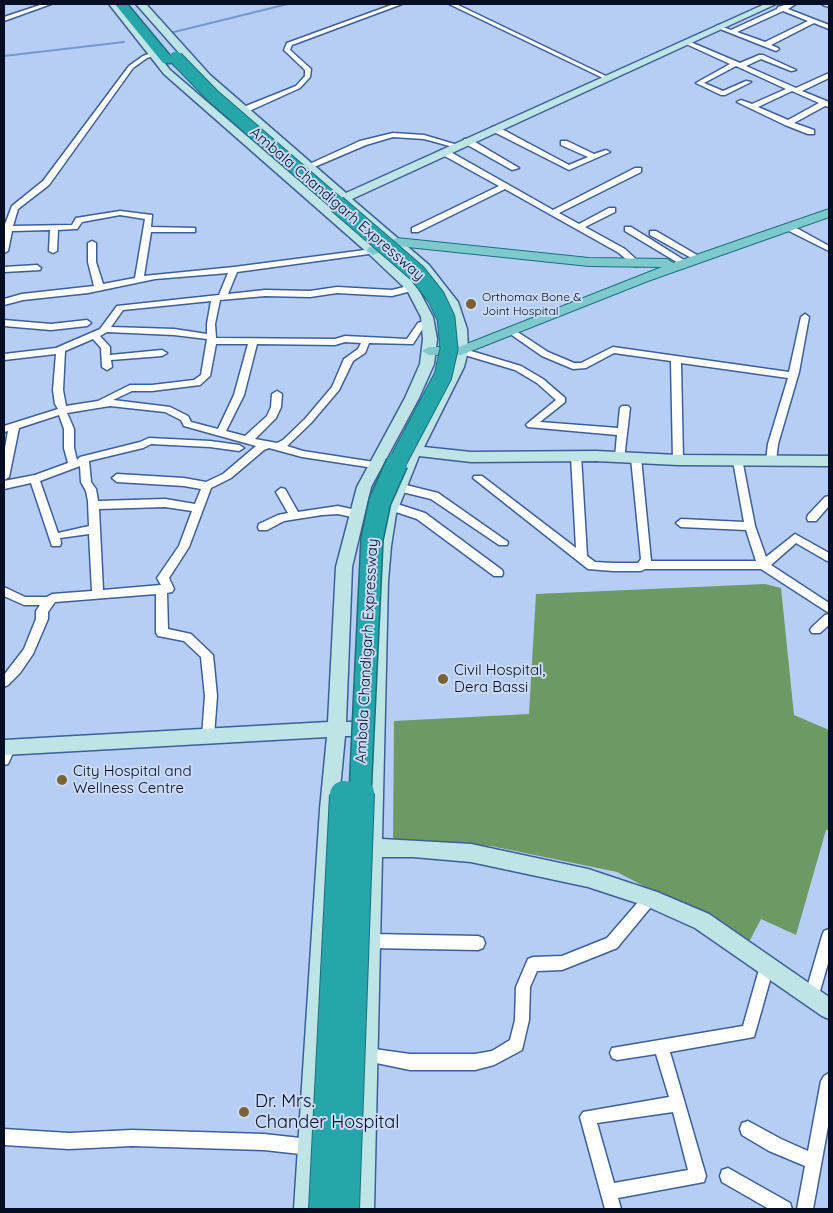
<!DOCTYPE html>
<html>
<head>
<meta charset="utf-8">
<style>
  body { margin:0 }
  #map { position:relative; width:833px; height:1213px; overflow:hidden; background:#b6cef5; font-family:Quicksand,sans-serif }
  canvas { display:block }
  .frame { position:absolute; inset:0; border:5px solid #030e25; pointer-events:none }
</style>
</head>
<body>
<div id="map">
<canvas width="833" height="1213"></canvas>
<div class="frame"></div>
</div>
<script>
const ctx = document.querySelector('canvas').getContext('2d');
ctx.lineJoin = 'round';
function paint(path, color) {
  ctx.fillStyle = color;
  ctx.fill(path, 'evenodd');
}
function toPath(rows) {
  const path = new Path2D();
  for (const r of rows) {
    path.moveTo(r[0], r[1]);
    for (let i = 2; i < r.length; i += 2) path.lineTo(r[i], r[i + 1]);
  }
  return path;
}
function strokePath(path, color, width, dash) {
  ctx.strokeStyle = color;
  ctx.lineWidth = width;
  ctx.lineCap = dash ? 'butt' : 'round';
  ctx.setLineDash(dash || []);
  ctx.stroke(path);
}
function label(font, color, halo, rows, align = 'center') {
  ctx.font = font + ' Quicksand,sans-serif';
  ctx.lineWidth = 4;
  ctx.setLineDash([]);
  ctx.textBaseline = 'middle';
  ctx.strokeStyle = halo;
  ctx.fillStyle = color;
  for (const [text, x, y, turn = 0] of rows) {
    ctx.save();
    ctx.translate(x, y);
    ctx.rotate((+turn || 0) * Math.PI / 180);
    ctx.textAlign = isNaN(turn) ? turn : align;
    if (halo) ctx.strokeText(text, 0, 0);
    ctx.fillText(text, 0, 0);
    ctx.restore();
  }
}
paint(toPath([
  [765,584,781,588,794,715,829,730,829,830,826,830,796,935,761,919,749,942,617,872,491,846,393,841,394,721,529,714,536,594]
]), '#6d9964');
strokePath(toPath([
  [170,33,288,4],
  [4,56,124,42]
]), '#7697ce', 2);
const street = toPath([
  [43,4,51,4,4,21,4,17,43,4],
  [394,4,402,4,292,45,290,50,311,69,310,77,300,88,247,112,241,112,241,108,296,86,305,76,305,70,284,50,287,43,394,4],
  [449,4,456,4,610,78,605,79,449,4],
  [788,4,796,4,788,9,829,25,829,29,814,23,771,45,778,48,779,49,776,51,715,27,718,25,731,30,777,9,778,7,788,4],
  [783,11,808,21,765,42,737,32,783,11],
  [822,4,829,4,829,7,823,5,822,4],
  [684,41,688,41,740,63,759,55,763,55,796,70,791,71,761,59,746,66,796,88,829,73,829,78,802,91,829,102,829,107,825,106,794,123,814,130,814,134,808,134,785,125,737,102,741,100,752,104,786,89,736,66,704,83,723,91,746,81,751,82,725,95,721,95,696,83,730,64,684,43,684,41],
  [792,91,819,103,788,120,758,107,792,91],
  [160,50,163,52,162,53,147,58,133,68,49,185,18,209,13,226,72,225,76,218,120,211,152,215,151,227,195,228,195,232,151,232,144,276,234,267,373,249,376,249,376,253,237,272,228,294,265,290,310,291,337,287,392,290,412,285,415,286,415,290,392,296,337,293,310,297,265,296,220,300,215,324,216,338,335,339,345,336,407,339,418,323,421,322,425,325,413,344,369,343,365,353,353,361,339,390,311,423,287,446,303,451,374,462,379,465,378,467,374,468,302,457,269,448,264,450,231,478,211,488,189,547,169,578,174,589,172,592,167,593,168,629,191,634,213,655,217,696,214,736,212,740,208,741,204,740,202,736,205,696,201,657,184,641,158,636,156,633,156,594,55,602,48,612,48,619,33,654,20,673,8,685,4,687,4,675,24,649,36,619,36,611,40,605,24,605,4,596,4,587,25,597,47,597,52,594,92,591,89,534,60,538,61,543,60,546,52,546,31,483,4,489,4,481,35,475,68,463,64,448,64,429,59,415,19,428,9,477,4,480,4,453,8,431,4,432,4,426,58,409,55,404,53,390,56,354,4,360,4,354,56,348,100,329,117,306,219,295,228,273,155,279,88,293,23,300,4,305,4,299,22,294,94,286,88,262,88,243,92,241,96,243,96,262,103,284,135,278,145,219,120,215,82,222,77,229,74,229,58,230,57,251,53,253,49,251,50,230,12,231,8,251,4,253,4,227,12,206,43,181,129,66,143,56,160,50],
  [211,301,207,324,207,334,174,329,111,327,123,310,211,301],
  [107,332,174,335,207,339,201,375,194,380,152,385,130,385,98,401,66,406,63,390,65,351,93,339,101,348,102,367,107,370,112,367,111,360,162,356,167,353,162,350,110,355,110,347,100,336,107,332],
  [345,342,361,343,358,349,344,359,332,387,305,419,283,440,277,443,255,439,276,418,281,407,282,394,277,391,272,394,271,407,267,416,245,436,226,431,244,395,257,344,335,345,345,342],
  [216,344,248,344,234,395,218,429,191,422,188,416,170,407,113,400,132,391,152,391,200,385,210,376,216,344],
  [110,406,165,412,181,420,184,426,256,446,223,474,206,482,184,478,117,474,112,478,117,482,184,486,201,489,195,504,165,499,98,501,96,489,91,482,89,461,143,448,151,444,210,447,239,451,244,448,239,445,210,441,149,438,140,442,80,457,77,460,74,448,74,429,67,413,110,406],
  [80,466,81,482,86,491,88,501,89,526,58,533,40,481,80,466],
  [165,507,192,511,179,546,157,578,161,585,103,590,99,509,165,507],
  [492,127,498,127,569,165,588,157,561,145,561,141,567,141,594,154,606,150,610,152,569,170,492,131,492,127],
  [393,133,424,135,461,146,457,148,424,139,393,137,366,145,312,168,305,166,360,141,393,133],
  [464,139,470,139,519,168,512,170,464,143,464,139],
  [441,150,447,150,553,210,635,168,641,168,641,172,559,213,579,224,609,208,615,208,615,212,585,227,625,249,641,264,640,266,634,266,619,253,505,189,418,232,412,232,412,228,499,186,441,154,441,150],
  [785,225,791,225,829,246,829,251,785,229,785,225],
  [625,227,631,227,687,262,686,264,680,264,625,231,625,227],
  [650,231,656,231,702,258,698,261,695,260,650,235,650,231],
  [37,265,41,268,40,270,4,272,4,267,37,265],
  [805,314,809,317,799,372,778,444,776,461,771,464,766,461,768,444,788,378,681,363,683,460,678,463,673,460,671,361,614,353,586,368,573,369,542,356,506,331,510,328,513,329,548,352,574,363,581,363,613,347,789,372,801,317,805,314],
  [4,320,51,324,87,320,91,323,87,326,51,330,4,326,4,320],
  [461,348,521,366,543,379,565,398,565,402,540,422,618,428,620,408,622,406,628,406,630,408,624,459,620,460,615,457,617,435,528,427,526,425,528,423,556,400,537,383,515,370,458,353,458,349,461,348],
  [576,453,581,456,587,556,595,562,613,563,638,563,641,559,631,458,636,455,641,458,651,561,756,561,746,530,681,527,676,523,681,519,744,522,733,461,734,459,742,459,755,526,766,557,795,534,829,553,829,560,827,561,796,543,771,565,829,603,829,613,761,569,645,569,641,571,613,571,588,569,473,478,474,476,482,476,576,548,571,456,576,453],
  [398,483,438,493,508,542,507,545,499,545,431,499,394,490,393,487,398,483],
  [281,488,285,489,298,512,338,506,360,511,361,514,356,518,338,514,322,515,284,521,267,530,259,530,258,527,259,524,278,515,288,513,276,492,281,488],
  [829,496,829,506,816,521,808,521,807,518,808,515,825,497,829,496],
  [391,502,425,513,502,570,503,573,502,576,494,576,417,519,387,509,386,506,387,503,391,502],
  [829,614,829,625,820,633,812,633,810,630,812,627,825,615,829,614],
  [10,741,14,742,16,746,8,764,4,765,4,746,6,742,10,741],
  [650,892,655,894,657,898,655,902,617,948,562,970,537,971,530,987,529,1020,522,1050,494,1065,475,1070,410,1070,362,1060,360,1055,362,1050,367,1048,410,1054,475,1054,492,1051,510,1040,515,1020,516,987,528,959,533,957,562,956,607,938,645,894,650,892],
  [829,929,829,960,818,998,816,1003,811,1005,806,1003,804,998,822,936,824,931,829,929],
  [370,934,478,936,483,938,485,943,483,948,478,950,370,948,365,946,363,941,365,936,370,934],
  [767,959,772,961,774,966,754,1037,670,1052,706,1176,704,1182,618,1198,621,1209,605,1209,580,1117,583,1112,669,1097,656,1054,617,1060,612,1058,610,1053,612,1048,743,1026,760,966,762,961,767,959],
  [673,1112,688,1170,614,1183,597,1123,673,1112],
  [829,1073,829,1121,813,1209,797,1209,805,1166,769,1151,742,1135,740,1129,742,1123,748,1121,781,1139,808,1151,821,1081,824,1076,829,1073],
  [4,1129,69,1133,132,1130,264,1134,309,1139,315,1141,317,1147,315,1153,309,1155,264,1150,132,1146,69,1149,4,1145,4,1129],
  [728,1168,790,1203,792,1209,769,1209,722,1182,720,1176,722,1170,728,1168]
]);
const secondary = toPath([
  [109,4,118,4,170,70,377,248,416,285,433,317,437,339,434,364,419,398,371,487,352,567,346,722,367,722,375,546,380,514,405,455,400,453,398,450,400,447,410,446,450,367,454,351,455,329,446,303,421,271,202,79,136,4,146,4,210,75,346,193,765,4,776,4,352,199,429,265,458,302,467,329,468,351,464,367,424,447,471,452,596,451,678,455,829,456,829,466,678,465,596,461,471,462,419,456,396,514,391,546,388,581,382,839,471,844,588,869,657,892,709,914,829,997,829,1019,822,1016,695,928,646,906,588,887,471,862,413,857,382,857,374,1209,350,1209,362,857,354,854,351,848,354,842,363,839,367,736,345,736,338,809,318,1209,294,1209,320,809,327,737,4,755,4,740,328,722,336,567,357,487,405,398,420,364,423,339,421,317,407,290,369,254,164,74,109,4]
]);
const primary = toPath([
  [829,209,829,217,648,281,461,355,429,355,422,351,429,347,459,347,662,267,589,266,398,246,373,255,367,251,368,248,397,238,589,258,667,259,673,263,829,209]
]);
const highway = toPath([
  [115,4,127,4,171,57,173,60,171,63,163,63,115,4]
]);
strokePath(street, '#3d5f98', 3);
strokePath(secondary, '#3d5f98', 3);
strokePath(primary, '#1a707c', 2);
strokePath(highway, '#1a707c', 3);
paint(street, '#fff');
paint(secondary, '#bee4e6');
paint(primary, '#7dc9cd');
paint(highway, '#26a5ab');
const highwayBridgeFar3 = toPath([
  [176,58,213,96,339,205]
]);
const highwayBridgeFar2 = toPath([
  [337,204,417,273,436,297,446,318,449,349,443,376,396,465]
]);
const highwayBridgeFar1 = toPath([
  [360,795,372,539,380,501,397,463]
]);
const highwayBridge = toPath([
  [323,1209,344,795],
  [345,1209,360,793]
]);
strokePath(highwayBridgeFar3, '#1a707c', 15, []);
strokePath(highwayBridgeFar2, '#1a707c', 19, []);
strokePath(highwayBridgeFar1, '#1a707c', 24, []);
strokePath(highwayBridge, '#1a707c', 30, []);
strokePath(highwayBridgeFar3, '#26a5ab', 13);
strokePath(highwayBridgeFar2, '#26a5ab', 17);
strokePath(highwayBridgeFar1, '#26a5ab', 21);
strokePath(highwayBridge, '#26a5ab', 28);
for (const [x, y, r, color] of [
  [471,304,6,"#7c6233"],
  [443,679,6,"#7c6233"],
  [62,780,6,"#7c6233"],
  [244,1112,6,"#7c6233"]
]) {
  const dot = new Path2D();
  dot.arc(x, y, r, 0, 2 * Math.PI);
  ctx.fillStyle = color;
  ctx.fill(dot);
  strokePath(dot, '#cbdbf5', 2);
}
label('12px', '#030e25', '#cbdbf5', [
  ["Orthomax Bone &",482,297],
  ["Joint Hospital",482,311]
], 'left');
label('15px', '#030e25', '#cbdbf5', [
  ["Ambala Chandigarh Expressway",337,204,41],
  ["Ambala Chandigarh Expressway",367,651,-87]
]);
label('15px', '#030e25', '#cbdbf5', [
  ["Civil Hospital,",454,670],
  ["Dera Bassi",454,687],
  ["City Hospital and",73,771],
  ["Wellness Centre",73,788]
], 'left');
label('18px', '#030e25', '#cbdbf5', [
  ["Dr. Mrs.",255,1102],
  ["Chander Hospital",255,1123]
], 'left');
</script>
</body>
</html>
